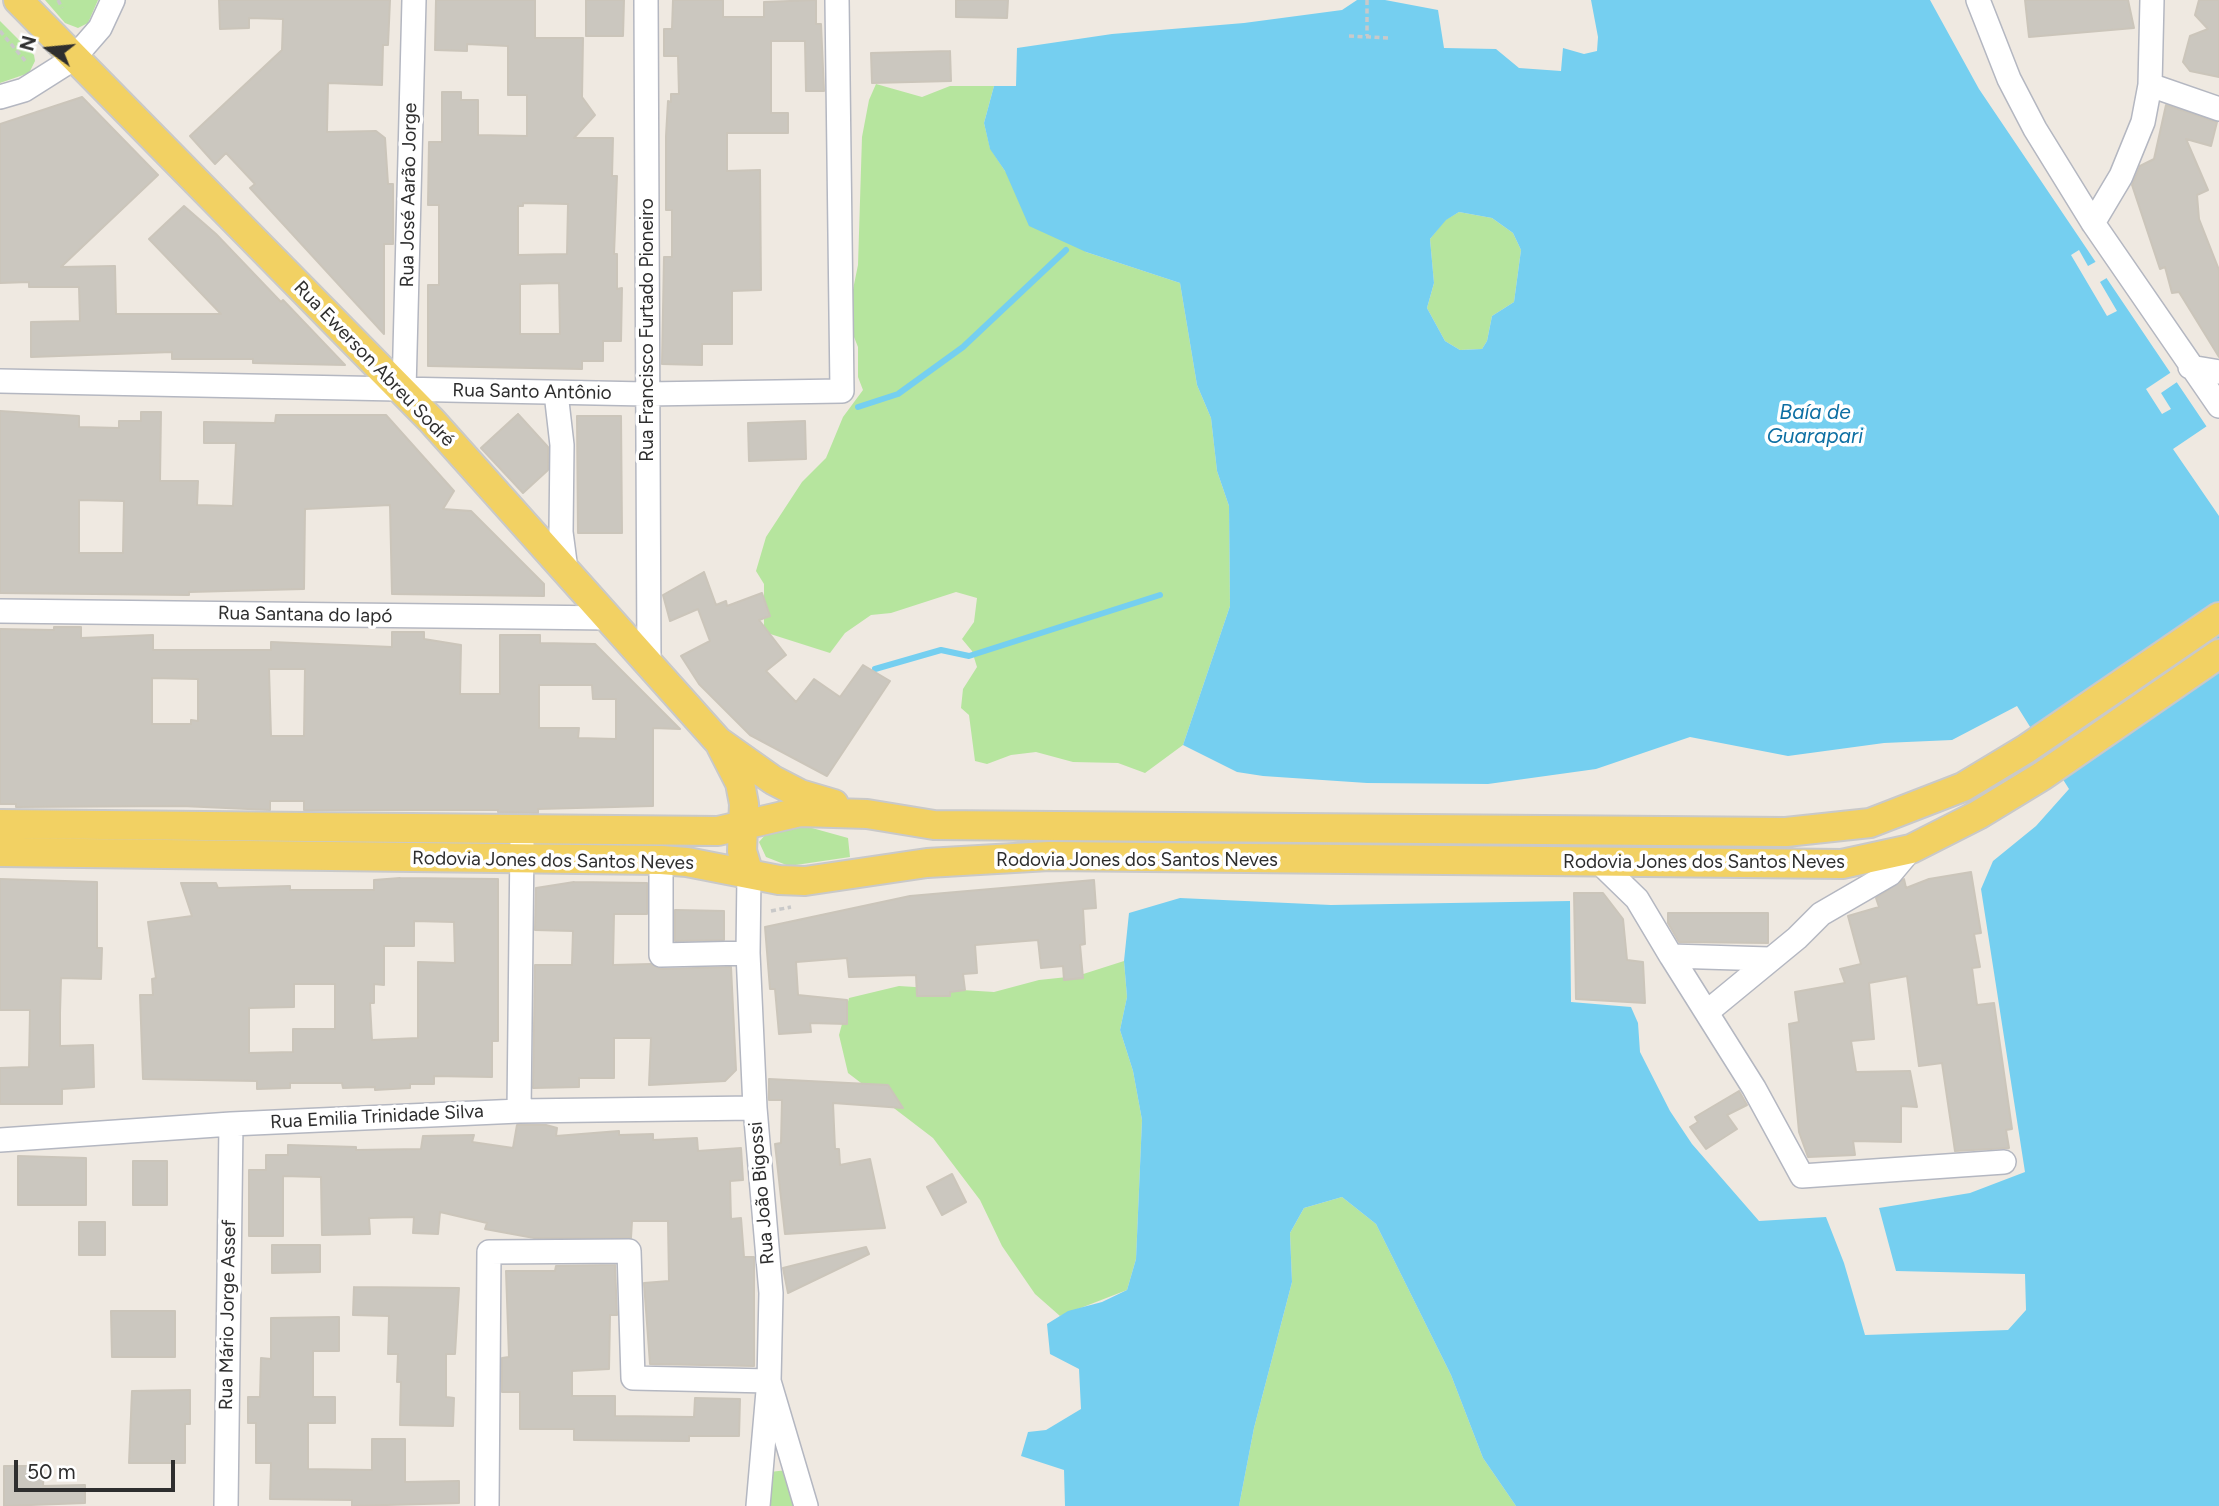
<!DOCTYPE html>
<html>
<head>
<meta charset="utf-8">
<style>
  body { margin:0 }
  #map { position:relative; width:2219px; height:1506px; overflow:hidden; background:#efe9e1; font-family:Figtree,sans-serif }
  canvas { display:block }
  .north { position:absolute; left:14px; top:14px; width:70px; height:70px; -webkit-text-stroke:5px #fff; paint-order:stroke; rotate:285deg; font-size:19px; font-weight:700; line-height:28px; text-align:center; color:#2e2e2e }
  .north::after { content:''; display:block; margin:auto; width:24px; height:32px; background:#2e2e2e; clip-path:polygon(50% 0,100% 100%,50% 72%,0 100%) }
  .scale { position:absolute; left:14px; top:1460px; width:161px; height:32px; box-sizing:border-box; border:4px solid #2e2e2e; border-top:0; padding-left:9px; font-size:21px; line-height:24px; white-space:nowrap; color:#2e2e2e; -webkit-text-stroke:5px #fff; paint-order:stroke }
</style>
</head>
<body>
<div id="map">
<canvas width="2219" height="1506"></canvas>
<div class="north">N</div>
<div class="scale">50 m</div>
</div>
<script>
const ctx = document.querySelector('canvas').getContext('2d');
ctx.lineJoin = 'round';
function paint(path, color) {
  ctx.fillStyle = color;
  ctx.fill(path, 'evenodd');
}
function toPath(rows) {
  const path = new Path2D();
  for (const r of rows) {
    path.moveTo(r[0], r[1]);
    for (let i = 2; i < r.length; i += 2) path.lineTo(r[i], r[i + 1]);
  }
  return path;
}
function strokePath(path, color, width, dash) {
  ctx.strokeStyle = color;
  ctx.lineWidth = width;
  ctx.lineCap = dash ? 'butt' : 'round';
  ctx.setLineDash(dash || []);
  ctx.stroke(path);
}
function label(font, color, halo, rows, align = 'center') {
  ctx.font = font + ' Figtree,sans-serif';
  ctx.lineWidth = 7;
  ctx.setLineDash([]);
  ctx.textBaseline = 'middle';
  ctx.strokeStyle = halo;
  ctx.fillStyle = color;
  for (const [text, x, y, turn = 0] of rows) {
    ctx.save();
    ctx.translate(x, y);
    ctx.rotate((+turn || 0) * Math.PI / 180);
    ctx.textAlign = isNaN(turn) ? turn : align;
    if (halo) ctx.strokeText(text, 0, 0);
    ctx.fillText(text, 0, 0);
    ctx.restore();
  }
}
paint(toPath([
  [45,0,98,0,88,23,78,28,65,23],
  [0,21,34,55,35,61,29,73,0,83],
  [876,84,922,97,950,86,994,86,984,123,990,148,1005,171,1086,252,1180,283,1197,385,1211,418,1217,471,1229,506,1230,606,1183,745,1145,773,1118,763,1073,762,1036,752,1011,755,987,764,975,761,969,715,961,708,963,689,977,667,972,651,962,639,974,622,977,598,956,592,891,613,871,615,845,633,830,653,764,632,764,584,756,571,766,537,802,482,826,458,843,417,863,390,858,377,858,347,852,332,850,304,858,265,862,137,869,100],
  [1459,212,1492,218,1513,233,1521,250,1514,302,1492,316,1487,341,1482,349,1460,350,1445,341,1427,308,1434,283,1430,239,1445,220],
  [794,823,848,838,850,857,789,866,766,857,759,842,772,827],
  [1124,961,1127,997,1120,1030,1133,1071,1142,1120,1136,1259,1127,1290,1060,1316,1035,1294,1002,1246,980,1200,933,1138,848,1073,839,1035,849,998,899,986,994,992,1039,980,1077,976],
  [1342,1197,1376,1224,1451,1375,1483,1458,1516,1506,1239,1506,1254,1428,1292,1282,1290,1233,1304,1208],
  [787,1470,794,1506,769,1506,770,1472]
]), '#b6e59e');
paint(toPath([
  [1357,0,1385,0,1438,10,1444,48,1496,49,1519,68,1561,71,1563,48,1584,54,1597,51,1598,37,1591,0,1930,0,1979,89,2213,436,2187,455,2219,501,2219,1506,1516,1506,1483,1458,1451,1375,1376,1224,1342,1197,1304,1208,1290,1233,1292,1282,1254,1428,1239,1506,1065,1506,1064,1470,1021,1456,1028,1432,1046,1430,1081,1409,1079,1369,1050,1354,1047,1324,1068,1311,1102,1302,1127,1290,1136,1259,1142,1120,1133,1071,1120,1030,1127,997,1124,961,1129,913,1180,898,1331,905,1570,901,1571,1002,1631,1007,1638,1023,1640,1052,1670,1111,1692,1144,1759,1221,1826,1217,1844,1263,1865,1335,2008,1330,2026,1310,2025,1274,1896,1271,1879,1208,1970,1193,2025,1172,1981,889,1993,861,2036,826,2069,789,2017,706,1952,740,1884,743,1788,756,1690,737,1596,769,1488,784,1367,783,1263,776,1237,772,1183,745,1230,606,1229,506,1217,471,1211,418,1197,385,1180,283,1086,252,1029,226,1005,171,990,149,984,123,994,86,1016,86,1017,48,1112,34,1244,23,1342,10],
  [1459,212,1492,218,1513,233,1521,250,1514,302,1492,316,1487,341,1482,349,1460,350,1445,341,1427,308,1434,283,1430,239,1446,220]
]), '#75cff0');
paint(toPath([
  [2079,250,2088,266,2099,260,2110,276,2100,282,2117,311,2107,316,2071,255],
  [2173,371,2180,380,2161,393,2171,409,2162,414,2146,389],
  [2210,424,2216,438,2191,455,2219,494,2219,516,2173,449]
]), '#efe9e1');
strokePath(toPath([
  [858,407,898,394,963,347,1066,250],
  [875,669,941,650,969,656,1160,595]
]), '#75cff0', 6);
const building = toPath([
  [219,0,390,0,388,45,383,45,382,85,328,83,327,132,376,131,385,138,388,184,393,184,393,244,384,244,384,334,250,188,255,184,226,153,215,164,190,136,282,50,283,19,249,18,249,28,220,29,219,0],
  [436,0,535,0,535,38,583,38,582,97,595,115,574,138,613,138,612,176,617,176,614,254,617,254,617,289,622,288,621,341,603,341,603,361,582,361,582,369,428,366,428,285,439,285,439,205,428,205,429,142,442,142,442,92,461,92,461,100,478,100,478,135,527,136,527,95,508,95,508,46,467,44,467,51,435,50,436,0],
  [523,203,568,204,567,254,518,255,518,206,523,206,523,203],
  [559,283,560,334,520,334,520,284,559,283],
  [586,0,624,0,623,36,586,36,586,0],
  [673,0,723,0,723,17,764,17,764,2,816,0,816,24,821,24,824,91,806,91,805,41,771,41,771,113,788,113,788,133,727,133,727,171,760,170,761,290,732,291,732,344,702,344,702,365,662,364,664,257,672,257,672,210,666,210,666,136,668,101,671,102,671,94,679,94,678,56,664,56,664,29,672,29,673,0],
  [956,0,1008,0,1007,18,956,17,956,0],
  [2025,0,2128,0,2134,28,2029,37,2025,0],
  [2199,0,2219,0,2219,77,2190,71,2183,62,2190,36,2208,29,2195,15,2199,0],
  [950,51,951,81,872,83,871,53,950,51],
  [82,97,158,175,61,267,115,266,116,314,221,314,149,239,184,206,216,234,281,302,283,300,345,365,253,363,253,359,172,359,172,352,31,357,31,322,80,321,79,287,29,287,29,282,0,283,0,124,82,97],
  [2166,105,2217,122,2211,146,2186,139,2208,190,2197,195,2199,219,2219,270,2219,357,2179,292,2172,293,2165,267,2160,269,2132,185,2140,166,2154,159,2166,105],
  [0,411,79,416,79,427,119,428,119,421,141,421,141,412,161,412,160,481,198,481,197,505,233,506,236,443,204,443,204,422,275,423,276,415,386,415,454,491,443,509,471,511,544,584,544,596,392,594,390,505,305,509,304,589,189,592,189,595,0,593,0,411],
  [79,500,124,501,123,553,79,553,79,500],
  [518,414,548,447,548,470,523,493,481,448,518,414],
  [577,416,621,416,622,533,578,533,577,416],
  [805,421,806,459,749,461,748,423,805,421],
  [704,572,716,605,726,601,727,606,762,593,770,616,759,620,786,655,766,671,796,702,814,679,840,697,863,665,890,681,827,776,750,735,699,684,681,656,710,641,698,609,670,621,663,595,704,572],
  [54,627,81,627,81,638,153,635,153,650,271,650,271,642,392,647,392,632,424,632,424,639,461,645,460,694,500,694,500,635,540,635,540,643,595,644,680,729,653,728,653,806,538,809,538,813,498,812,498,810,304,810,304,801,270,801,270,810,182,806,16,807,16,804,0,804,0,629,54,630,54,627],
  [269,669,305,669,304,736,271,736,269,669],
  [152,678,198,679,198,721,191,720,191,724,152,724,152,678],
  [539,685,592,685,593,699,616,699,616,739,578,738,579,728,539,728,539,685],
  [1971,872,1981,933,1974,934,1980,967,1972,968,1977,1005,1994,1003,2012,1129,2006,1130,2009,1148,1955,1151,1942,1063,1919,1066,1907,976,1869,983,1874,1039,1851,1041,1856,1072,1910,1071,1917,1107,1901,1106,1901,1142,1853,1141,1855,1155,1808,1157,1799,1132,1789,1024,1799,1022,1795,992,1845,983,1840,969,1861,964,1848,916,1879,907,1876,898,1904,879,1906,888,1929,879,1971,872],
  [400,878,498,879,498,1041,492,1041,492,1077,434,1076,434,1084,410,1084,410,1088,375,1090,375,1087,343,1088,342,1083,290,1083,290,1088,257,1089,257,1081,143,1079,140,995,153,995,152,979,156,978,148,922,192,916,181,883,216,883,218,888,290,886,290,890,374,890,374,880,400,878],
  [414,921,454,922,455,963,418,962,418,1038,372,1040,370,1003,374,1003,374,984,384,985,384,946,414,946,414,921],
  [294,984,335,984,335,1029,293,1029,293,1052,249,1053,249,1008,294,1007,294,984],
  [0,879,97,882,97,948,102,948,101,979,61,978,60,1013,60,1046,93,1045,94,1087,62,1089,62,1104,0,1104,0,1068,29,1067,30,1010,0,1010,0,879],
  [1094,880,1096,908,1083,909,1085,944,1080,945,1083,978,1064,980,1063,966,1041,968,1038,940,975,945,977,973,963,974,965,990,950,992,950,996,917,996,916,975,849,977,847,958,796,962,798,995,847,1000,847,1024,810,1023,811,1032,779,1034,775,989,770,989,765,927,910,896,1094,880],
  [574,882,647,883,647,914,614,914,613,965,651,964,661,969,731,967,736,1070,725,1081,649,1085,651,1038,614,1038,614,1078,579,1078,579,1087,533,1088,535,965,572,965,573,931,535,930,536,888,574,882],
  [1574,893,1603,893,1623,919,1627,960,1643,962,1645,1003,1576,999,1574,893],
  [675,910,724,911,724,940,675,941,675,910],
  [1668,913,1768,913,1768,943,1679,942,1668,923,1668,913],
  [769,1079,888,1085,903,1108,833,1103,835,1149,839,1149,840,1165,870,1159,885,1228,785,1234,775,1144,781,1143,782,1100,769,1100,769,1079],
  [1739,1091,1747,1105,1727,1115,1737,1129,1706,1149,1690,1127,1698,1122,1695,1117,1739,1091],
  [517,1125,546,1125,557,1128,556,1136,619,1131,619,1135,653,1134,653,1140,697,1138,698,1151,741,1148,743,1180,730,1181,731,1219,741,1218,744,1257,754,1257,754,1366,650,1364,644,1283,669,1281,668,1221,632,1221,631,1238,534,1238,485,1229,487,1223,440,1212,438,1234,413,1233,414,1217,369,1218,370,1234,322,1235,321,1177,283,1176,283,1236,249,1236,249,1170,266,1170,266,1155,288,1155,288,1145,356,1147,356,1150,421,1149,423,1136,474,1135,472,1142,513,1148,517,1125],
  [18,1156,86,1158,86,1205,18,1205,18,1156],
  [133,1161,167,1161,167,1205,133,1205,133,1161],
  [952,1174,966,1202,942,1215,927,1187,952,1174],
  [79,1222,105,1222,105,1255,79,1255,79,1222],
  [272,1245,320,1245,320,1272,272,1273,272,1245],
  [866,1247,869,1254,788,1293,783,1268,866,1247],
  [615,1265,617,1315,610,1315,609,1369,572,1371,572,1396,615,1396,615,1416,694,1417,695,1398,740,1399,739,1436,689,1436,689,1441,574,1440,574,1429,520,1429,520,1392,502,1392,502,1358,509,1357,506,1271,555,1271,556,1266,615,1265],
  [354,1287,459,1288,455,1354,446,1354,446,1397,454,1398,453,1426,400,1425,401,1382,397,1382,398,1354,388,1354,389,1316,353,1315,354,1287],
  [111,1311,175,1311,175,1357,112,1357,111,1311],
  [339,1317,339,1351,313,1351,313,1397,335,1397,335,1423,308,1423,308,1469,372,1470,372,1439,405,1439,405,1482,459,1481,459,1503,352,1506,352,1500,270,1499,271,1463,256,1463,256,1423,248,1423,248,1397,260,1397,261,1358,271,1359,271,1318,339,1317],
  [190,1390,190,1424,185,1424,185,1463,129,1463,132,1391,190,1390],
  [4,1466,44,1466,43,1486,85,1485,85,1503,4,1506,4,1466]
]);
paint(building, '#cbc7bf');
strokePath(building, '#cbc5ba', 2);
const minor = toPath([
  [646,0,649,661],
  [1978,0,2009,79,2035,129,2093,223,2219,406],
  [2150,85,2219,109],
  [0,97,24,90,73,59,100,28,113,0],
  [2093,223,2121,176,2143,122,2150,85,2152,0],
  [2190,367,2219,372],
  [0,381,646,394,842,391,837,0],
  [404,390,414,0],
  [556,393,562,445,561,532,566,570],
  [0,611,610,618],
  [661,860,661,955,748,953],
  [1601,864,1637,899,1671,956,1769,959],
  [749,874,748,953,755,1108,771,1293,769,1381,806,1506],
  [1671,956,1754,1088,1802,1176,2004,1162],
  [1707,1012,1797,938,1821,914,1890,874,1911,849],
  [519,1111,522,842],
  [0,1140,231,1124,519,1111,755,1108],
  [226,1506,231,1124],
  [487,1506,489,1252,629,1251,633,1378,769,1381],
  [758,1506,768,1391]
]);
const major = toPath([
  [18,0,432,421,718,741,773,780,800,794,834,804],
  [721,746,740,783,744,804,742,851,749,874],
  [0,824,718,831,800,812,867,814,934,825,1786,832,1870,823,1963,787,2026,749,2219,617],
  [0,852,661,860,687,862,779,880,805,881,927,863,1049,856,1842,864,1911,849,1978,815,2042,776,2219,654]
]);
strokePath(minor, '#b4b7c1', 26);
strokePath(major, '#c9c9c9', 32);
strokePath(toPath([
  [58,0,62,8],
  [1367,0,1367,36],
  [0,31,27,63],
  [1349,36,1390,38],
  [771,911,791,907]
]), '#c9c9c9', 3.5, [5, 3.5]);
strokePath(minor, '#fff', 23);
strokePath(major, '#f2d163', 28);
label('19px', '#2e2e2e', '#fff', [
  ["Rua José Aarão Jorge",409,195,-89],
  ["Rua Francisco Furtado Pioneiro",647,330,-90],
  ["Rua Ewerson Abreu Sodré",374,364,46],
  ["Rua Santo Antônio",532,392,1],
  ["Rua Santana do Iapó",305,615,1],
  ["Rodovia Jones dos Santos Neves",1137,860],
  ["Rodovia Jones dos Santos Neves",553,861,1],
  ["Rodovia Jones dos Santos Neves",1704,862],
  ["Rua Emilia Trinidade Silva",377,1117,-3],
  ["Rua João Bigossi",762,1193,-95],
  ["Rua Mário Jorge Assef",228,1315,-89]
]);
label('italic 21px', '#0d6fa3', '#fff', [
  ["Baía de",1815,413],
  ["Guarapari",1815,437]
]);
</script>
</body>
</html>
